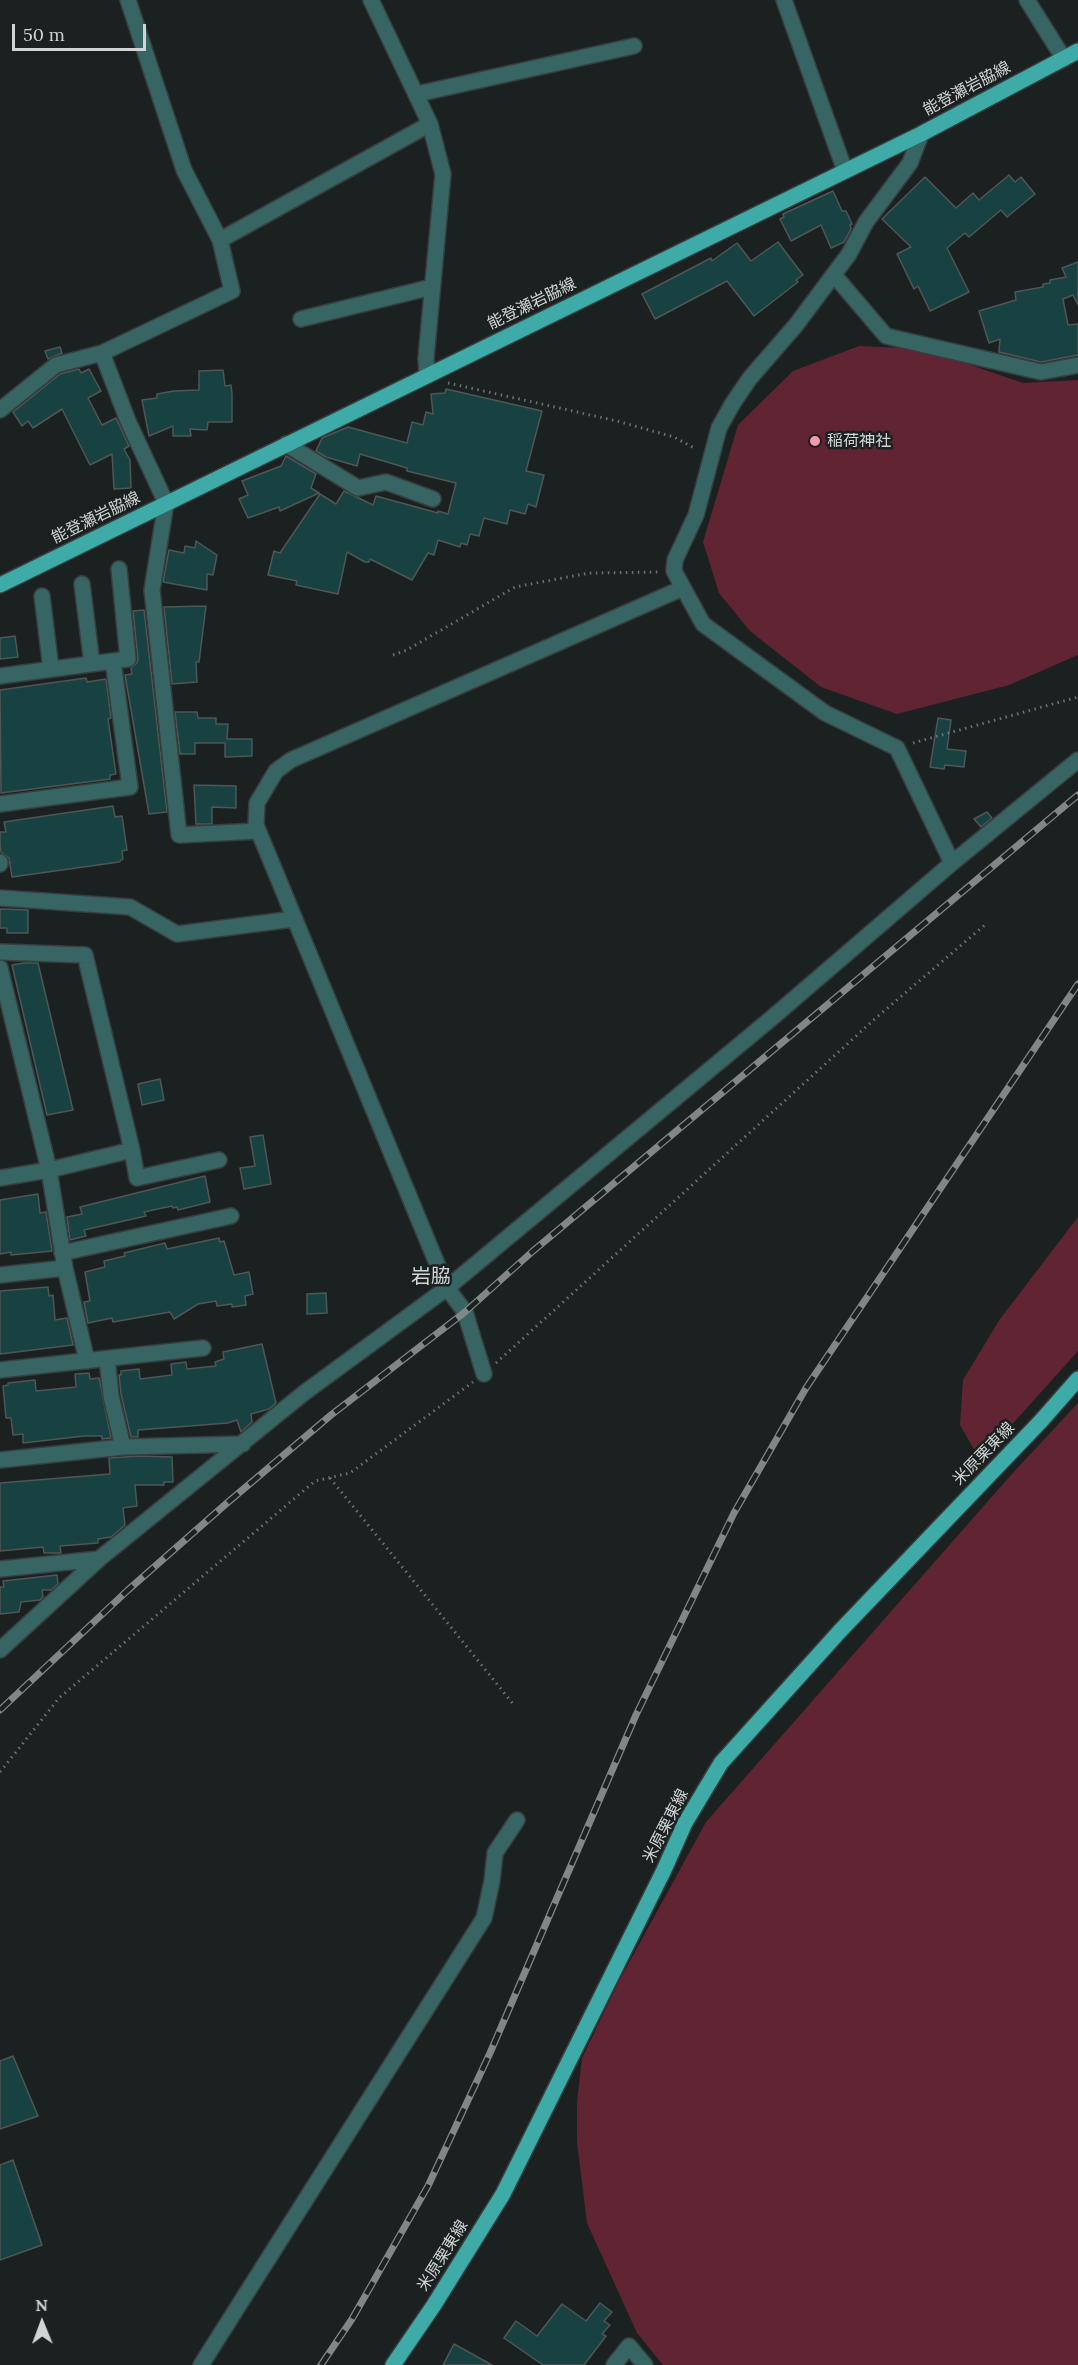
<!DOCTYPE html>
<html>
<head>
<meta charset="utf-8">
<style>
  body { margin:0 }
  #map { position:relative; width:1078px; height:2365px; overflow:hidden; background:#1b2121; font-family:Lora,serif }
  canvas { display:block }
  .north { position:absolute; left:12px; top:2293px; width:60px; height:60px; -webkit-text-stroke:4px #1b2121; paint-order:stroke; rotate:359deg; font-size:16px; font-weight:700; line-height:24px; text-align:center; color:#d0d4d4 }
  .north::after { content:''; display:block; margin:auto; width:21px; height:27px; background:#d0d4d4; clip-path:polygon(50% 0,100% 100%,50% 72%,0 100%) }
  .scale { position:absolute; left:12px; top:24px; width:134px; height:27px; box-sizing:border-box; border:3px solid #d0d4d4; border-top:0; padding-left:8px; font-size:18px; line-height:21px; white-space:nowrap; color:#d0d4d4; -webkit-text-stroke:4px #1b2121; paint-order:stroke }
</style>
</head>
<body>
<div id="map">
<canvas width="1078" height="2365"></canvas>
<div class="north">N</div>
<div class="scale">50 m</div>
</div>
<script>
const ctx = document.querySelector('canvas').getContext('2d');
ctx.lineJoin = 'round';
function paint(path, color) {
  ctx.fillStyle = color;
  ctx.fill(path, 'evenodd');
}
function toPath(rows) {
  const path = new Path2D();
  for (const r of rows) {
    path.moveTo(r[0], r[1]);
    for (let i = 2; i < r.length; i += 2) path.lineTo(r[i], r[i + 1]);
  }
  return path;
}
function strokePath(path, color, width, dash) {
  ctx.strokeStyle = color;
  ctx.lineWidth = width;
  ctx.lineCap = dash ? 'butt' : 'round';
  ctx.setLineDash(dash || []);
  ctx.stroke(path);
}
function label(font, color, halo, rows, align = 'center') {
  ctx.font = font + ' Lora,"Noto Sans JP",serif';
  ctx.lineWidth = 5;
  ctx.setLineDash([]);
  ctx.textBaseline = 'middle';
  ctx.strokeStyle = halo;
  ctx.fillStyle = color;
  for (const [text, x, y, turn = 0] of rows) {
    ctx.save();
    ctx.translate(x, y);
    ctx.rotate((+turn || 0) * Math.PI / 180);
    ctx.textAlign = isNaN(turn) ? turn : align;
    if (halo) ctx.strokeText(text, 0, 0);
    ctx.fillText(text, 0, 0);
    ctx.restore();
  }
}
paint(toPath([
  [859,346,924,349,1023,383,1078,380,1078,655,1009,685,897,714,821,687,750,631,719,593,703,542,738,425,793,371],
  [1078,1217,1078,1351,980,1460,960,1425,963,1380,1000,1319],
  [1078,1403,1078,2365,663,2365,637,2333,587,2223,577,2142,577,2102,582,2058,619,1981,706,1822,1011,1475]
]), '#612433');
const building = toPath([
  [1009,175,1015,182,1021,177,1035,194,1007,217,1001,210,969,237,965,233,947,248,969,292,930,311,918,286,914,289,897,254,911,247,882,219,925,177,956,208,973,193,979,200,1009,175],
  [833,191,842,211,846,211,852,224,850,225,851,229,844,242,831,248,821,225,791,241,780,219,784,217,783,214,833,191],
  [778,242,803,275,796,280,798,282,754,316,727,281,655,319,642,294,711,258,712,261,737,243,751,261,778,242],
  [1078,262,1078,305,1073,295,1063,299,1068,325,1078,324,1078,355,1041,362,999,352,1000,339,989,343,979,311,1016,300,1015,292,1043,287,1043,284,1050,283,1050,280,1066,277,1062,268,1078,262],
  [60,347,62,353,48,359,45,351,60,347],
  [79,369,81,373,89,369,101,391,88,398,102,425,116,418,129,446,124,449,130,460,131,488,114,489,112,454,90,465,62,409,33,428,28,421,22,426,13,412,60,374,79,369],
  [223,370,225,386,231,385,232,394,232,422,208,422,207,430,190,429,191,436,173,436,173,426,149,436,142,400,157,398,157,394,174,391,199,390,199,371,223,370],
  [446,389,542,411,526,471,544,475,536,507,528,504,525,514,510,510,507,524,484,518,479,536,470,534,467,545,461,543,460,547,438,540,434,555,428,553,412,580,370,559,369,562,365,562,347,552,338,594,296,585,297,581,268,575,274,551,280,553,320,494,336,504,344,491,373,505,376,496,438,513,438,511,448,514,456,483,407,471,407,468,360,454,357,466,326,457,316,451,322,438,348,427,407,443,412,422,423,425,426,412,433,414,431,394,445,393,446,389],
  [286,456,316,474,311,488,319,493,280,511,279,507,248,518,239,499,248,495,242,481,281,466,286,456],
  [196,541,217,555,213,575,207,574,207,590,163,582,169,550,184,553,185,546,195,548,196,541],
  [206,606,199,662,196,662,197,682,172,684,164,607,206,606],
  [144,610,167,812,149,814,125,675,132,674,131,668,137,663,138,659,133,611,144,610],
  [15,636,18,657,0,659,0,638,15,636],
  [86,678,87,682,106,679,111,718,108,719,116,774,110,775,110,779,1,793,0,690,86,678],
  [175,712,197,712,198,718,216,718,216,724,228,724,227,739,252,739,252,756,225,757,225,743,195,743,195,754,180,754,175,712],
  [938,718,951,720,947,749,966,751,964,767,945,765,944,769,930,767,938,718],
  [194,785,236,786,236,808,212,807,212,824,196,824,194,785],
  [113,806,115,817,122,816,127,850,122,851,123,859,119,862,12,877,9,858,1,852,0,845,0,832,6,832,4,822,113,806],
  [987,812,992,818,981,827,974,819,987,812],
  [0,909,28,910,28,933,7,933,7,928,0,928,0,909],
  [24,963,38,963,73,1110,47,1115,12,965,24,963],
  [160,1079,164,1100,142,1105,138,1084,160,1079],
  [263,1135,271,1184,244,1189,240,1168,255,1166,250,1137,263,1135],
  [205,1176,210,1202,178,1210,177,1207,173,1208,172,1206,144,1212,146,1216,84,1230,86,1236,70,1240,67,1217,82,1214,80,1207,205,1176],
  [38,1194,40,1213,46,1212,52,1251,11,1255,11,1252,0,1254,0,1200,38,1194],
  [219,1238,220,1242,224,1241,234,1275,249,1272,253,1294,245,1296,246,1305,232,1307,232,1304,217,1306,216,1301,198,1304,174,1319,170,1312,113,1322,112,1318,88,1323,84,1302,90,1301,85,1272,105,1267,104,1261,125,1256,124,1253,165,1243,167,1249,219,1238],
  [48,1287,49,1296,53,1295,55,1320,67,1318,73,1345,0,1354,0,1291,48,1287],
  [326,1293,327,1313,307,1314,307,1294,326,1293],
  [262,1344,276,1403,269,1409,251,1414,252,1422,241,1432,237,1420,228,1423,138,1430,138,1437,131,1437,121,1394,119,1375,121,1375,121,1371,139,1369,140,1379,172,1375,171,1364,186,1362,187,1369,216,1366,215,1362,224,1359,223,1352,262,1344],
  [89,1373,90,1379,99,1378,111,1438,102,1439,102,1436,84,1436,23,1443,23,1434,13,1435,11,1418,6,1418,3,1386,8,1385,8,1383,35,1380,36,1391,76,1387,75,1374,89,1373],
  [139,1456,172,1457,173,1482,164,1482,164,1485,135,1485,137,1506,123,1508,125,1525,111,1537,98,1539,98,1543,60,1546,61,1553,44,1553,43,1547,0,1551,0,1483,110,1474,109,1458,139,1456],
  [57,1575,58,1584,51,1590,42,1590,43,1597,40,1600,21,1602,19,1612,0,1614,0,1587,4,1587,3,1581,57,1575],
  [13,2056,38,2116,0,2129,0,2061,13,2056],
  [13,2160,42,2245,0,2260,0,2165,13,2160],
  [600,2303,612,2312,604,2321,610,2325,602,2334,606,2336,584,2365,543,2365,504,2338,516,2321,537,2336,562,2304,586,2321,600,2303],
  [454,2344,492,2365,443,2365,454,2344]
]);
paint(building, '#184241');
strokePath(building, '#4f5655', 1.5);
const minor = toPath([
  [128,0,184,170,220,240],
  [371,0,430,124,443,174,426,358,427,375],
  [784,0,845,171],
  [1027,0,1064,59],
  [417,94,634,46],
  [921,134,910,163,866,222,849,254,796,325,750,378,733,403,719,428,696,515,675,560,674,571,703,624,825,713,897,748,952,863],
  [834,275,886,336,1041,372,1078,365],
  [301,319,432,287],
  [102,353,232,291,220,240,430,124],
  [0,410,56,365,102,353,128,421,166,503,152,590,179,835,258,831],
  [286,444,358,488,386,482,433,499],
  [82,584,92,664],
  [42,596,51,669],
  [113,661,128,659,119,569],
  [0,676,113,661,130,787,0,804],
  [0,862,0,864],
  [0,898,130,907,177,934,294,919],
  [0,952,85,955,132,1150,49,1170,0,1178],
  [0,968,49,1170,65,1268,87,1361],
  [132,1150,137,1178,219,1160],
  [62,1253,231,1216],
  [0,1275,65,1268],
  [107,1359,111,1396,123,1447],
  [0,1370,203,1348],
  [484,1374,465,1312,447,1288,256,825,257,803,276,771,291,760,683,588],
  [0,1460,123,1447,243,1444],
  [0,1569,99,1559],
  [0,1650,99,1559,304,1393,447,1288,773,1017,952,863,1078,760],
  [201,2365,484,1918,492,1881,495,1853,517,1820],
  [614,2365,629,2346,645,2365]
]);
const major = toPath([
  [0,585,921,134,1078,51],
  [393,2365,434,2305,503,2194,664,1870,685,1823,721,1763,840,1631,1041,1421,1078,1379]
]);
strokePath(minor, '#383e3e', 18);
strokePath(major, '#383e3e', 18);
strokePath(toPath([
  [448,383,617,421,674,437,696,449],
  [393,655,407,650,515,587,589,573,660,572],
  [913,743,1078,697],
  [496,1363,877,1017,986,924],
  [330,1478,514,1705],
  [0,1772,59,1698,315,1481,350,1473,473,1382]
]), '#6d7272', 3, [1.5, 4.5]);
strokePath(minor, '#366564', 15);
strokePath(major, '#3eaba9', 15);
const rail = toPath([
  [0,1710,128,1590,227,1503,331,1415,465,1312,533,1251,1078,795],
  [321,2365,352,2319,428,2186,490,2053,636,1715,734,1513,806,1388,1078,984]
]);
strokePath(rail, '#818686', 7);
strokePath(rail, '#1b2121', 4.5, [14]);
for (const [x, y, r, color] of [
  [815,441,6,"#f39aab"]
]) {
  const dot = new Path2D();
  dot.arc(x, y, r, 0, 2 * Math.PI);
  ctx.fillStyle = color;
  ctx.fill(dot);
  strokePath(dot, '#1b2121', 2);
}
label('16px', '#d0d4d4', '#1b2121', [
  ["能登瀬岩脇線",967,89,-28],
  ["能登瀬岩脇線",532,304,-26],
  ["能登瀬岩脇線",96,518,-26],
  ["米原栗東線",984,1454,-46],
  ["米原栗東線",666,1826,-63],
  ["米原栗東線",443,2256,-58]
]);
label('16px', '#d0d4d4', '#1b2121', [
  ["稲荷神社",827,441]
], 'left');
label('20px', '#d0d4d4', '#1b2121', [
  ["岩脇",431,1277]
]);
</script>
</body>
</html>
